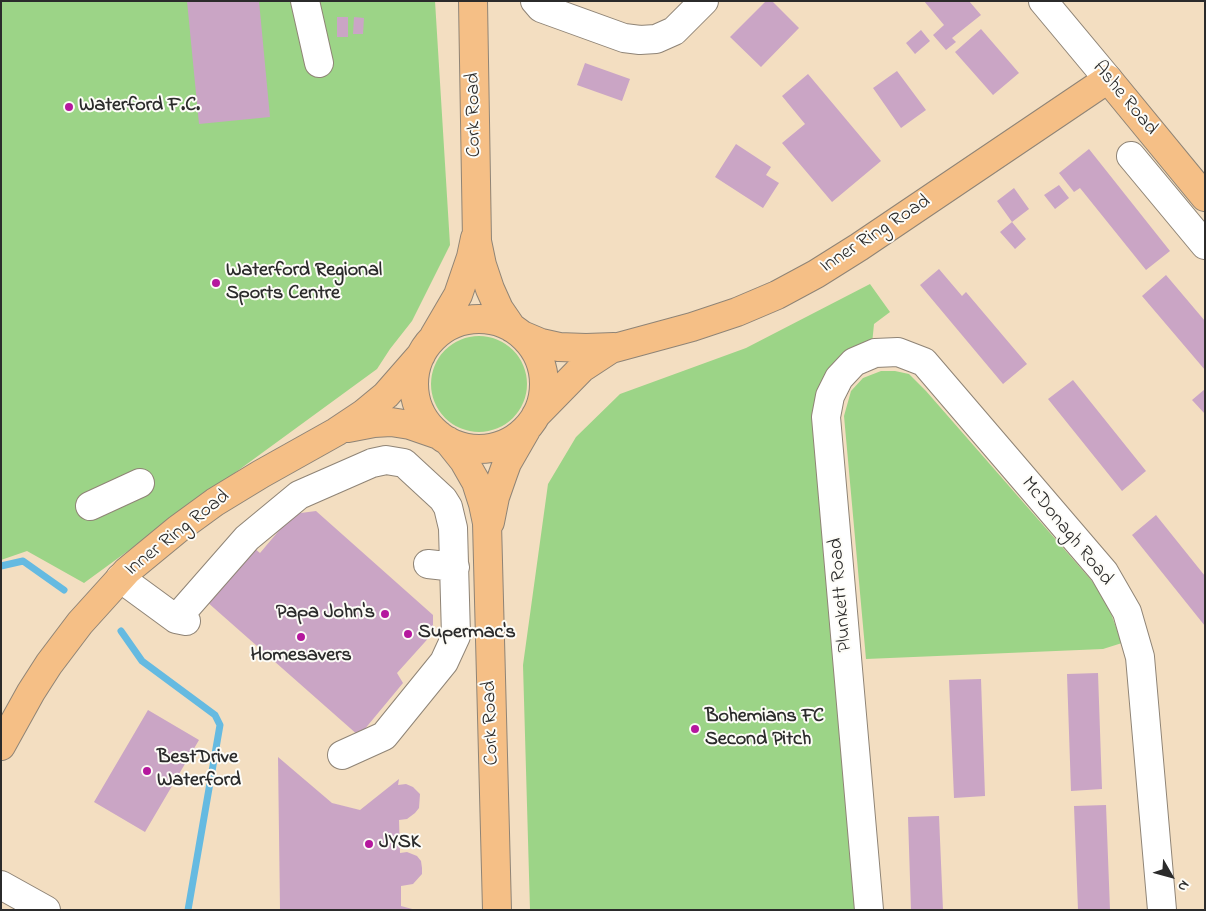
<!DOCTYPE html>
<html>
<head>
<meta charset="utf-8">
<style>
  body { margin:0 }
  #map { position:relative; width:1206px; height:911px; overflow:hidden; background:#f3dec1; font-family:"Indie Flower",sans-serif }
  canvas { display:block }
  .frame { position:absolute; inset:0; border:2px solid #2b2b2b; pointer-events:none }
  .north { position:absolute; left:1146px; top:851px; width:50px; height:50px; -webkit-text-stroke:4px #fdfcf7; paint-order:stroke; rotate:128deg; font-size:14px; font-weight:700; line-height:20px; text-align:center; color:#2b2b2b }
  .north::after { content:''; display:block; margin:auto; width:18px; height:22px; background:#2b2b2b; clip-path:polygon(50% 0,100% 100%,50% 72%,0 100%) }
</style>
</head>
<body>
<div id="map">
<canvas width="1206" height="911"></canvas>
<div class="frame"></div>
<div class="north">N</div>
</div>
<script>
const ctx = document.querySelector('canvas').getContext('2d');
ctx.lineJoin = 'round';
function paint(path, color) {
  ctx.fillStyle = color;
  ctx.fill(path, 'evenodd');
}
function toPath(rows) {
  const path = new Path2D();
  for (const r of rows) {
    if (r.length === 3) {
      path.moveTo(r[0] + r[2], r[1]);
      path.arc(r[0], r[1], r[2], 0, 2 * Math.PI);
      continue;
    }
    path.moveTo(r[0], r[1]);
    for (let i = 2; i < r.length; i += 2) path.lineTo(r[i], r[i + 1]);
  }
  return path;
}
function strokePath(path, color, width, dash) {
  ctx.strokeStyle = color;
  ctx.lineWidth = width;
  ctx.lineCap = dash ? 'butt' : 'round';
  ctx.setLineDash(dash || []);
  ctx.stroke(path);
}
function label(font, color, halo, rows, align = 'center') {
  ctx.font = font + ' "Indie Flower",sans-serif';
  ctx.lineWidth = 4;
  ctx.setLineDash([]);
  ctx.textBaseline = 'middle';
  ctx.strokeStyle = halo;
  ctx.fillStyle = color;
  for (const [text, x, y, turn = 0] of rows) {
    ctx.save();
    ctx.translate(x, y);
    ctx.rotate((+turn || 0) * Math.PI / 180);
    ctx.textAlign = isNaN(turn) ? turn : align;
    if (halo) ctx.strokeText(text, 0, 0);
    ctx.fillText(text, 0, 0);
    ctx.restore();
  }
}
paint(toPath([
  [1,1,435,1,450,245,412,321,390,349,377,369,84,583,27,551,1,560],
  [870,284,890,312,874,324,872,344,823,381,859,910,530,910,523,665,548,484,576,437,620,394,746,348],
  [479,384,48],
  [881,371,895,371,909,374,926,391,1092,581,1107,603,1122,643,1103,649,866,659,844,416,851,391,863,378]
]), '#9cd487');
strokePath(toPath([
  [1,566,23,561,64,590],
  [121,631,142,661,215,715,220,725,188,910]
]), '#65bae1', 7);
paint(toPath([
  [187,1,259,1,270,117,199,124],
  [766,1,772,1,799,28,761,67,730,37],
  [924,1,969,1,981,15,952,38,956,42,946,50,933,35,944,25],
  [337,17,348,17,348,37,337,37],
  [354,17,364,18,363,34,353,34],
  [981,29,1019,73,993,95,955,52],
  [921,30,930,41,915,54,906,43],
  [585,63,630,79,622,101,577,85],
  [897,71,926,110,901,128,873,88],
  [808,74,881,161,832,202,782,143,805,124,782,96],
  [736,144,771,167,766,175,779,183,763,208,715,177],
  [1089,149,1170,251,1146,270,1080,188,1074,192,1059,173],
  [1059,185,1069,198,1055,209,1044,195],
  [1014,188,1029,209,1012,222,997,201],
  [1012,222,1026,239,1015,249,1000,232],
  [939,269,962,296,966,292,1027,364,1003,384,920,285],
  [1166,275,1205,321,1205,370,1142,296],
  [1073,380,1146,471,1122,491,1048,399],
  [1205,389,1205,414,1192,400],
  [316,511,433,615,433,633,397,673,403,683,359,736,206,601,254,548,260,553,293,514],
  [1156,515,1205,576,1205,626,1132,535],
  [1098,673,1102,789,1071,791,1067,674],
  [981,679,985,796,954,798,949,680],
  [148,710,199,740,145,832,94,802],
  [278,757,332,803,360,810,399,779,398,785,406,784,413,787,420,794,419,808,415,813,407,819,399,820,400,853,407,852,417,856,421,861,422,868,422,874,413,884,401,886,401,906,416,910,280,910],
  [1106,805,1110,910,1078,910,1074,806],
  [939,816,943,910,911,910,908,817]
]), '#caa5c5');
const minor = toPath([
  [305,1,319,63],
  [535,1,541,8,624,38,640,40,656,39,674,31,704,1],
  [1043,1,1108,79],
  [1131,156,1205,245],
  [90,506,140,483],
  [428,564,455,567],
  [120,578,176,619,186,621],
  [176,619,247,538,299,495,372,463,386,460,404,463,443,499,448,507,453,528,456,636,444,662,384,736,342,755],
  [1,885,46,910],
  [869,910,826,417,830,396,839,378,854,362,875,353,898,352,924,362,1104,572,1127,612,1140,657,1162,910]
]);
const major = toPath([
  [473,1,477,241,482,265,490,289,499,309,512,328],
  [479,384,65],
  [522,335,541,343,559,347,586,348,614,347],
  [434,336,458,295,471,257,475,238],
  [536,415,582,368,611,349,692,327,737,312,777,295,816,274,859,247,1108,79,1205,197],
  [348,428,374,423,391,422,410,425,439,435],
  [448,441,464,461,476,482,483,504,487,523,497,910],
  [490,522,495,497,503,474,507,463,526,430],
  [1,746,31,692,49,664,80,623,127,571,178,529,215,502,261,474,336,432,363,414,386,395,421,355]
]);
strokePath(minor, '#8f8476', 30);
strokePath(major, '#8f8476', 30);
strokePath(minor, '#fff', 28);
strokePath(major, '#f5bf86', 28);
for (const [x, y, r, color] of [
  [69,107,5,"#b5179e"],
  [216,283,5,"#b5179e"],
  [385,614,5,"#b5179e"],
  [408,634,5,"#b5179e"],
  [301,637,5,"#b5179e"],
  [695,729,5,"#b5179e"],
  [147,771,5,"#b5179e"],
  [369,844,5,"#b5179e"]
]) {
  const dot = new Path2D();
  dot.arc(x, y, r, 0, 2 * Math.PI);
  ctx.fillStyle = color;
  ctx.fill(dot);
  strokePath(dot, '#fdfcf7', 2);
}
label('20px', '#2b2b2b', '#fdfcf7', [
  ["Ashe Road",1124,99,50],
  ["Cork Road",475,115,-91],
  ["Inner Ring Road",876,235,-33],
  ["McDonagh Road",1066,532,51],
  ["Inner Ring Road",178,534,-38],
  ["Plunkett Road",842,595,-95],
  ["Cork Road",492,723,-92]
]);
label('bold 20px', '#2b2b2b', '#fdfcf7', [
  ["Waterford F.C.",79,107],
  ["Waterford Regional",226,272],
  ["Sports Centre",226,295],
  ["Papa John's",375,614,"right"],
  ["Supermac's",418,634],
  ["Homesavers",301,657,"center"],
  ["Bohemians FC",705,718],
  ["Second Pitch",705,741],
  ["BestDrive",157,759],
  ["Waterford",157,782],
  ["JYSK",379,844]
], 'left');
</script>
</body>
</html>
